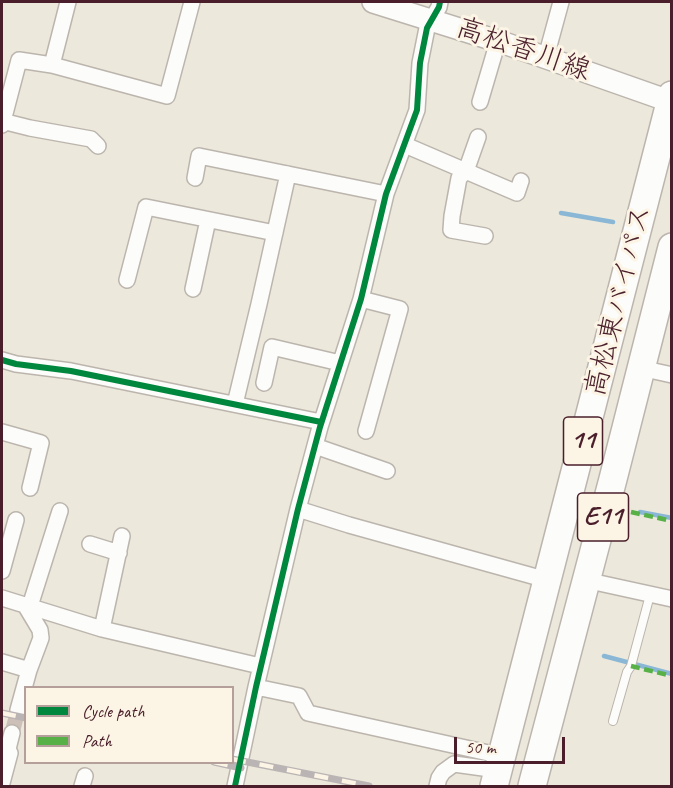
<!DOCTYPE html>
<html>
<head>
<meta charset="utf-8">
<style>
  body { margin:0 }
  #map { position:relative; width:673px; height:788px; overflow:hidden; background:#ece8db; font-family:Caveat,sans-serif }
  canvas { display:block }
  .frame { position:absolute; inset:0; border:3px solid #4a1f2b; pointer-events:none }
  .legend { position:absolute; left:24px; top:686px; width:210px; height:78px; box-sizing:border-box; background:#fcf5e5; border:2px solid #b59f9b; margin:0; padding:8px 10px; list-style:none; font-size:18px; color:#4a1f2b }
  .legend li { display:flex; align-items:center; gap:12px; height:30px }
  .legend b { width:30px; border:2px solid #b59f9b }
  .scale { position:absolute; left:454px; top:737px; width:111px; height:27px; box-sizing:border-box; border:3px solid #4a1f2b; border-top:0; padding-left:8px; font-size:18px; line-height:21px; white-space:nowrap; color:#4a1f2b; -webkit-text-stroke:4px #fcf5e5; paint-order:stroke }
</style>
</head>
<body>
<div id="map">
<canvas width="673" height="788"></canvas>
<div class="frame"></div>
<ul class="legend">
<li><b style="height:8px;background:#00873e"></b>Cycle path</li>
<li><b style="height:8px;background:#57b146"></b>Path</li>
</ul>
<div class="scale">50 m</div>
</div>
<script>
const ctx = document.querySelector('canvas').getContext('2d');
ctx.lineJoin = 'round';
function toPath(rows) {
  const path = new Path2D();
  for (const r of rows) {
    path.moveTo(r[0], r[1]);
    for (let i = 2; i < r.length; i += 2) path.lineTo(r[i], r[i + 1]);
  }
  return path;
}
function strokePath(path, color, width, dash) {
  ctx.strokeStyle = color;
  ctx.lineWidth = width;
  ctx.lineCap = dash ? 'butt' : 'round';
  ctx.setLineDash(dash || []);
  ctx.stroke(path);
}
function label(font, color, halo, rows, align = 'center') {
  ctx.font = font + ' Caveat,"Klee One",sans-serif';
  ctx.lineWidth = 6;
  ctx.setLineDash([]);
  ctx.textBaseline = 'middle';
  ctx.strokeStyle = halo;
  ctx.fillStyle = color;
  for (const [text, x, y, turn = 0] of rows) {
    ctx.save();
    ctx.translate(x, y);
    ctx.rotate((+turn || 0) * Math.PI / 180);
    ctx.textAlign = isNaN(turn) ? turn : align;
    if (halo) ctx.strokeText(text, 0, 0);
    ctx.fillText(text, 0, 0);
    ctx.restore();
  }
}
strokePath(toPath([
  [561,213,613,222],
  [640,512,672,518],
  [604,656,672,674]
]), '#89b7d5', 4.5);
strokePath(toPath([
  [12,733,18,710]
]), '#ccc0b8', 15, [15, 8]);
const lane = toPath([
  [613,721,627,672,631,666,650,595]
]);
const street = toPath([
  [546,57,561,2],
  [52,65,167,96,192,2],
  [480,102,498,41],
  [2,121,30,128,91,139,98,146],
  [2,125,19,60,52,65,68,2],
  [478,137,466,171,459,178,452,216,451,230,485,236],
  [405,145,517,193,521,181],
  [195,178,199,156,386,194],
  [127,280,146,207,275,233],
  [193,289,208,220],
  [361,299,400,309,366,431],
  [2,360,16,364,71,371,321,422],
  [654,371,672,375],
  [264,383,272,347,340,363],
  [235,404,259,304,288,174],
  [2,432,41,443,30,488],
  [315,446,387,471],
  [298,509,349,525,547,580],
  [90,544,119,553],
  [2,571,16,520],
  [599,583,672,599],
  [2,598,102,629,260,666],
  [30,606,60,511],
  [102,629,122,536],
  [2,662,29,670],
  [256,687,299,696,308,713,502,756],
  [18,710,29,670,41,638,40,630,25,605],
  [2,783,10,753,8,749,12,733],
  [82,786,85,776],
  [235,786,256,687,298,509,320,427,361,299,386,194,417,110,420,63,427,28,439,7,440,2],
  [437,786,439,778,443,772,454,764,483,768,498,772]
]);
const secondary = toPath([
  [373,2,504,43,672,102]
]);
const highway = toPath([
  [494,786,672,95],
  [532,786,613,479,672,247]
]);
strokePath(lane, '#bcb5ae', 10);
strokePath(street, '#bcb5ae', 18);
strokePath(secondary, '#bcb5ae', 24);
strokePath(highway, '#bcb5ae', 30);
strokePath(lane, '#fcfcfa', 8);
strokePath(street, '#fcfcfa', 15);
strokePath(secondary, '#fcfcfa', 21);
strokePath(highway, '#fcfcfa', 27);
const rail = toPath([
  [2,713,26,718],
  [232,759,369,786],
  [214,762,241,768]
]);
strokePath(rail, '#bab4b4', 7);
strokePath(rail, '#fcf5e5', 4.5, [14]);
strokePath(toPath([
  [631,512,672,521],
  [631,666,672,676]
]), '#57b146', 4.5, [9, 4.5]);
strokePath(toPath([
  [2,360,16,364,71,371,321,422],
  [235,786,256,687,298,509,320,427,361,299,386,194,417,110,420,63,427,28,439,7,440,2]
]), '#00873e', 6);
for (const [x, y, w] of [
  [583,441,39],
  [603,517,51]
]) {
  const box = new Path2D();
  box.roundRect(x - w / 2, y - 24, w, 48, 4.5);
  ctx.fillStyle = '#fcf5e5';
  ctx.fill(box);
  strokePath(box, '#4a1f2b', 1.5);
}
label('bold 27px', '#4a1f2b', null, [
  ["11",583,441],
  ["E11",603,517]
]);
label('28px', '#4a1f2b', '#fcf5e5', [
  ["高松香川線",523,50,19],
  ["高松東バイパス",619,301,-76]
]);
</script>
</body>
</html>
